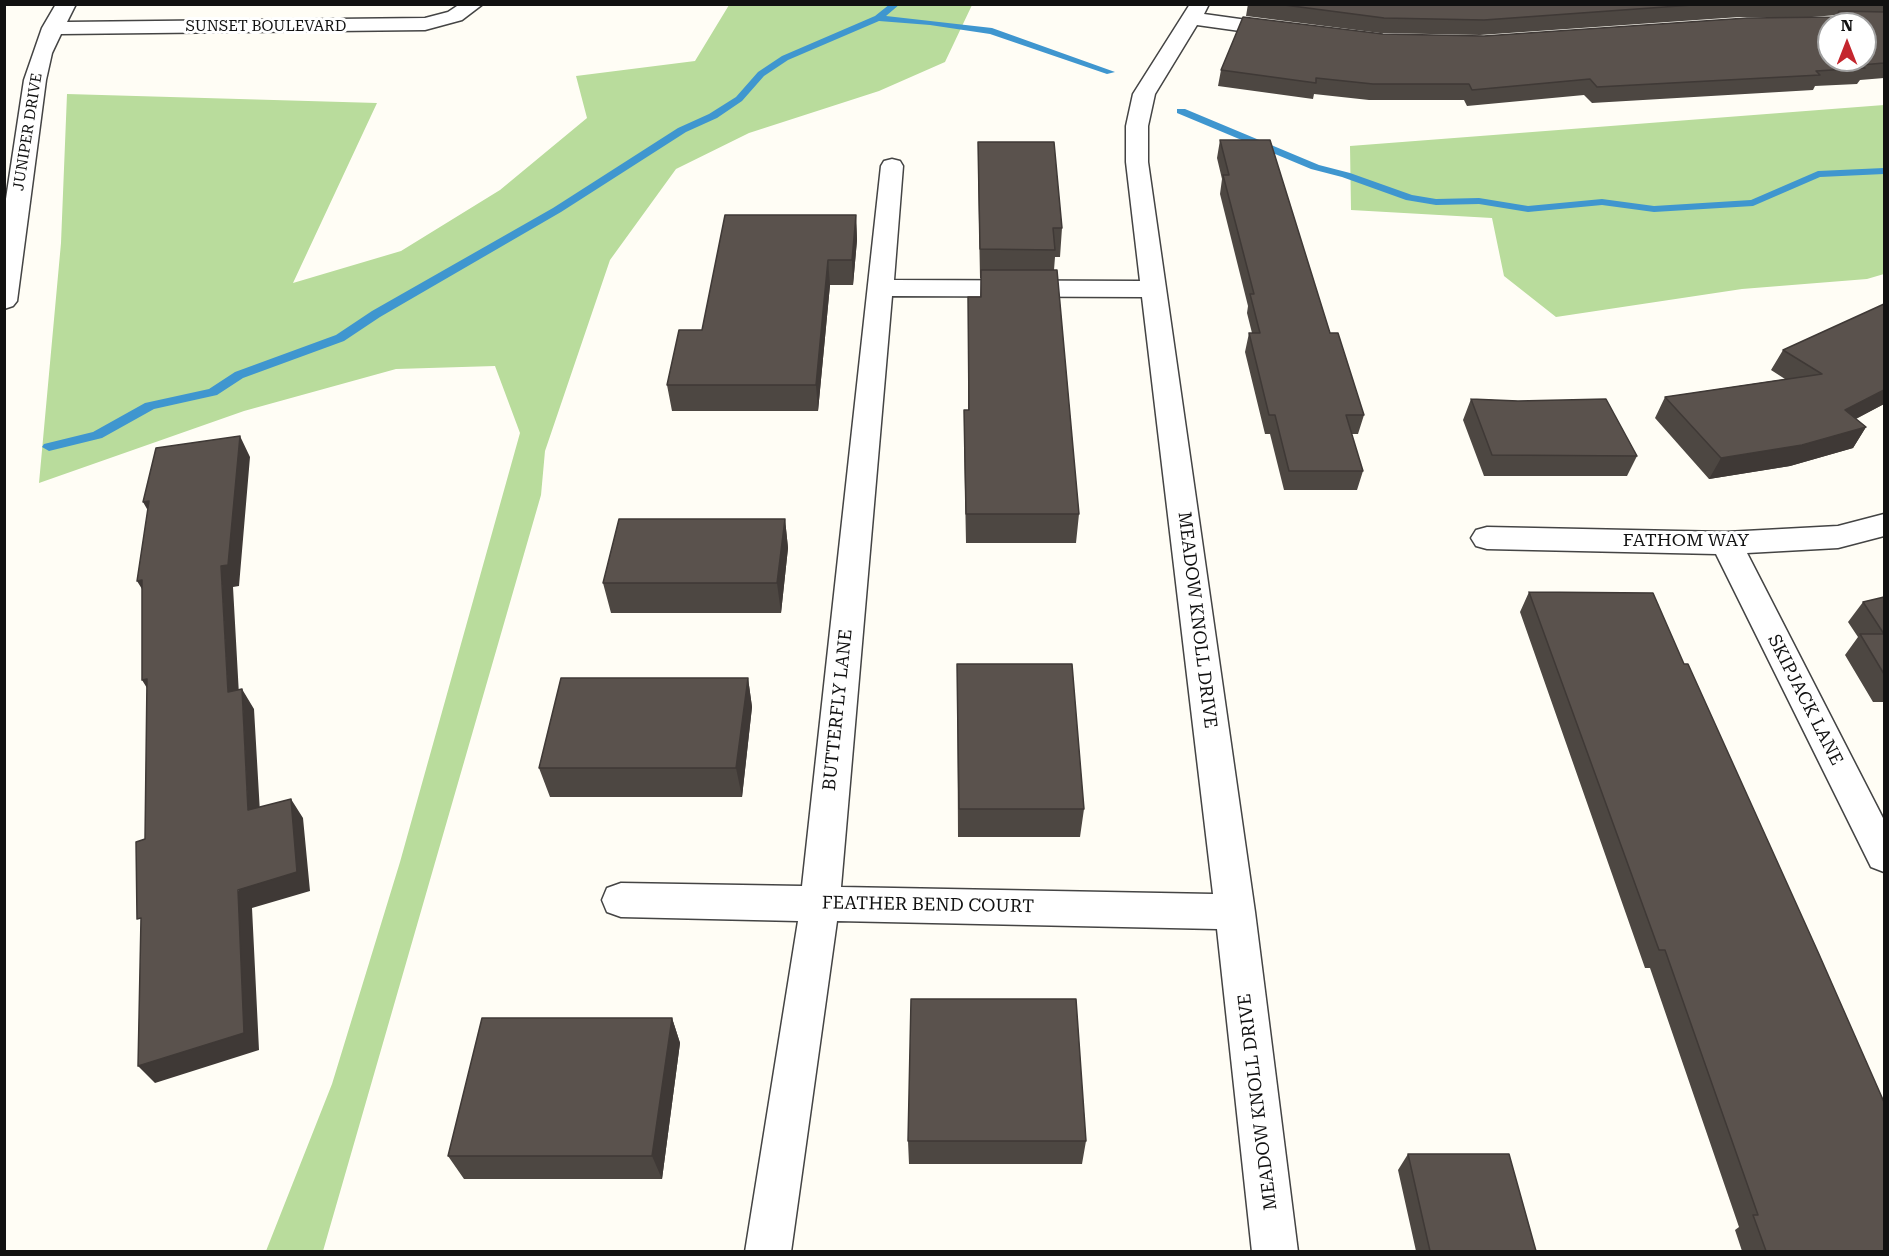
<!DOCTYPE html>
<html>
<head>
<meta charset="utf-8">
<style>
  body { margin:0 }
  #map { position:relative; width:1889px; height:1256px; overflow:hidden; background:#fffdf5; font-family:"Roboto Serif",serif }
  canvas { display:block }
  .frame { position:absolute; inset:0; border:6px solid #111; pointer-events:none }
  .north { position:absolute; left:1817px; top:12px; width:60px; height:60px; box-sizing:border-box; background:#fff; border:2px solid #a0a0a0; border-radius:50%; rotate:0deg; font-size:16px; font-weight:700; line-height:24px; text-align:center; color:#111 }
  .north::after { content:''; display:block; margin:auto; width:21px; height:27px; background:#c4262e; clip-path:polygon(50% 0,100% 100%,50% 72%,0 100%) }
</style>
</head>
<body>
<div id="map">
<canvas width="1889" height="1256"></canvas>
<div class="frame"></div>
<div class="north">N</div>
</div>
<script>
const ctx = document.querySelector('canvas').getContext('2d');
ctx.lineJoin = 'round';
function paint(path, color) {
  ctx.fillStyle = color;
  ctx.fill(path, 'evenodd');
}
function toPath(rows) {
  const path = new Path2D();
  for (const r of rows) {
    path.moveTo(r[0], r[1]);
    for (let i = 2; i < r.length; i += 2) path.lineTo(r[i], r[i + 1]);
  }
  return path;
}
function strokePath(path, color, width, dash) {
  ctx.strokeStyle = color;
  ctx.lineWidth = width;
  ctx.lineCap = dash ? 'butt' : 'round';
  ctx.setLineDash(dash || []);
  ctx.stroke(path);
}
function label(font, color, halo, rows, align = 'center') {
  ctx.font = font + ' "Roboto Serif",serif';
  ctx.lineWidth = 6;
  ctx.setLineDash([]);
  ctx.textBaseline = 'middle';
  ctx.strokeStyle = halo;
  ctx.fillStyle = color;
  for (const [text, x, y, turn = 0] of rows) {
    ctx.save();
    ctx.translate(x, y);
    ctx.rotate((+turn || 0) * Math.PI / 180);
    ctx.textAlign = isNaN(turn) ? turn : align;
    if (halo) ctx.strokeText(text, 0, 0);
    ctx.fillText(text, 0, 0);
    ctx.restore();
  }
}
paint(toPath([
  [729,5,972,5,945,62,879,91,749,133,676,169,610,260,545,451,541,495,323,1251,266,1251,332,1084,400,862,520,433,495,366,396,369,244,411,39,483,61,243,67,94,377,103,293,283,401,251,500,190,587,118,576,76,695,61],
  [1884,105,1884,274,1867,279,1742,289,1556,317,1504,276,1492,218,1351,210,1350,146]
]), '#b9dc9c');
paint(toPath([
  [890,4,900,4,886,16,992,28,1115,72,1107,74,990,34,930,25,879,21,788,60,764,76,742,101,717,118,686,132,561,212,380,317,344,341,243,378,217,395,154,409,102,438,49,451,42,447,44,444,93,432,145,403,209,389,235,372,336,335,372,311,553,208,678,128,709,114,736,97,758,72,782,56,875,16,890,4],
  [1177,109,1185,109,1319,165,1350,173,1412,195,1436,199,1479,198,1528,206,1602,199,1654,206,1751,200,1818,171,1884,168,1884,174,1820,177,1753,206,1654,212,1602,205,1528,212,1479,204,1436,205,1406,200,1342,177,1311,169,1177,113,1177,109]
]), '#3f96cf');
const street = toPath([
  [56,4,76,4,67,22,425,18,448,12,460,4,483,4,462,20,425,30,61,34,52,53,46,80,17,301,13,306,4,309,4,212,24,80,42,28,56,4],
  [1190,4,1209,4,1204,14,1283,25,1290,27,1293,31,1290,35,1283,37,1197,25,1155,94,1148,126,1148,162,1255,912,1298,1252,1252,1252,1217,929,837,921,791,1252,745,1252,798,921,621,917,607,912,602,900,607,888,621,883,802,886,881,166,884,161,892,159,900,161,903,166,894,280,1140,281,1126,162,1126,126,1133,94,1190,4],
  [892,296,1142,297,1213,894,841,887,892,296],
  [1884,514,1884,536,1838,548,1747,553,1884,820,1884,872,1871,867,1716,554,1487,549,1476,546,1471,538,1476,530,1487,527,1726,532,1838,526,1884,514]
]);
strokePath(street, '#444', 3);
paint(street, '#fff');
paint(toPath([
  [1248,4,1884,4,1884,78,1860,80,1857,84,1815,86,1813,90,1592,103,1584,95,1467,106,1464,100,1369,100,1314,94,1313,99,1218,86,1221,70,1383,34,1484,36,1836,17,1837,15,1812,17,1740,17,1480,35,1380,33,1246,16],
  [1220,140,1330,333,1364,415,1358,434,1351,434,1363,471,1357,490,1284,490,1270,434,1265,434,1245,352,1249,333,1252,333,1247,313,1248,306,1220,194,1222,179,1217,158],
  [978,142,1062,228,1060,257,1055,257,1054,270,1079,514,1076,543,966,543,964,439,964,410,968,410,968,297,980,297,981,278,980,278,978,170],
  [856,215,857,240,853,285,830,285,818,411,672,411,667,385,702,330],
  [1783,350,1884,404,1856,419,1866,427,1853,448,1790,466,1709,479,1655,418,1665,397,1785,379,1771,370],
  [1471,399,1518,401,1637,456,1627,476,1484,476,1463,420],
  [785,519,788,548,781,613,611,613,603,583],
  [1529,592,1884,1251,1742,1251,1735,1230,1739,1227,1650,968,1645,968,1520,612],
  [1884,597,1884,702,1873,702,1845,655,1858,637,1848,622,1863,602],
  [957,664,1084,809,1080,837,958,837],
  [748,678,752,707,742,797,550,797,539,768],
  [672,1018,680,1043,662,1179,464,1179,448,1156],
  [908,1141,1086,1141,1082,1164,909,1164],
  [1408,1154,1536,1251,1416,1251,1398,1170]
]), '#4d4742');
paint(toPath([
  [856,215,857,240,853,285,852,260],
  [828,260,830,285,818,411,816,385],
  [1884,390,1884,404,1832,431,1845,410],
  [1866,427,1853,448,1790,466,1709,479,1721,458],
  [240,436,250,457,239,586,233,587,240,713,228,692,221,566],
  [149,501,155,523,143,502],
  [785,519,788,548,781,613,777,583],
  [142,580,150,602,137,581],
  [748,678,752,707,742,797,736,768],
  [147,679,155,701,142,680],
  [242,689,254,709,261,830,248,810],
  [291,799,303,818,310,891,252,908,259,1050,155,1083,138,1066],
  [672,1018,680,1043,662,1179,652,1156]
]), '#3f3936');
const building = toPath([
  [1277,4,1706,4,1484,20,1384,18,1277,4],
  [1839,11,1884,12,1884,63,1861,65,1865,68,1816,71,1820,75,1597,87,1590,79,1472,90,1469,84,1373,84,1316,78,1316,83,1221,70,1243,17,1383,34,1484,36,1747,18,1836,17,1839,11],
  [1829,24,1865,24,1865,60,1829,60,1829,24],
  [1220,140,1270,140,1330,333,1338,333,1364,415,1346,415,1363,471,1289,471,1275,415,1269,415,1249,333,1260,333,1250,294,1254,294,1223,175,1229,175,1220,140],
  [978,142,1054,142,1062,228,1053,228,1055,250,980,249,978,142],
  [725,215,856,215,852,260,828,260,816,385,667,385,679,330,702,330,725,215],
  [981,270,1057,270,1079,514,966,514,964,410,969,410,968,297,981,297,981,270],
  [1884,304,1884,390,1845,410,1866,427,1802,445,1721,458,1665,397,1822,374,1783,350,1884,304],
  [1471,399,1518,401,1606,399,1637,456,1492,455,1471,399],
  [240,436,228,565,221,566,228,692,242,689,248,810,291,799,297,872,238,890,244,1033,138,1066,141,918,137,919,136,842,145,839,147,679,142,680,142,580,137,581,149,501,143,502,156,448,240,436],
  [619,519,785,519,777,583,603,583,619,519],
  [1529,592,1653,593,1684,664,1688,664,1818,952,1884,1102,1884,1251,1766,1251,1753,1215,1758,1215,1665,950,1659,950,1529,592],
  [1884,597,1884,674,1860,634,1884,634,1863,602,1884,597],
  [957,664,1072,664,1084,809,959,809,957,664],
  [561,678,748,678,736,768,539,768,561,678],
  [911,999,1076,999,1086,1141,908,1141,911,999],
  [482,1018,672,1018,652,1156,448,1156,482,1018],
  [1408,1154,1509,1154,1536,1251,1430,1251,1408,1154]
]);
paint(building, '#5a524d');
strokePath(building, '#3f3936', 1.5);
label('15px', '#111', '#fff', [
  ["SUNSET BOULEVARD",266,27],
  ["JUNIPER DRIVE",28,132,-81]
]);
label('18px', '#111', '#fff', [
  ["FATHOM WAY",1686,541],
  ["MEADOW KNOLL DRIVE",1197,620,83],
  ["SKIPJACK LANE",1805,700,63],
  ["BUTTERFLY LANE",838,710,-84],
  ["FEATHER BEND COURT",928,905,1],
  ["MEADOW KNOLL DRIVE",1258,1102,-97]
]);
</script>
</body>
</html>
